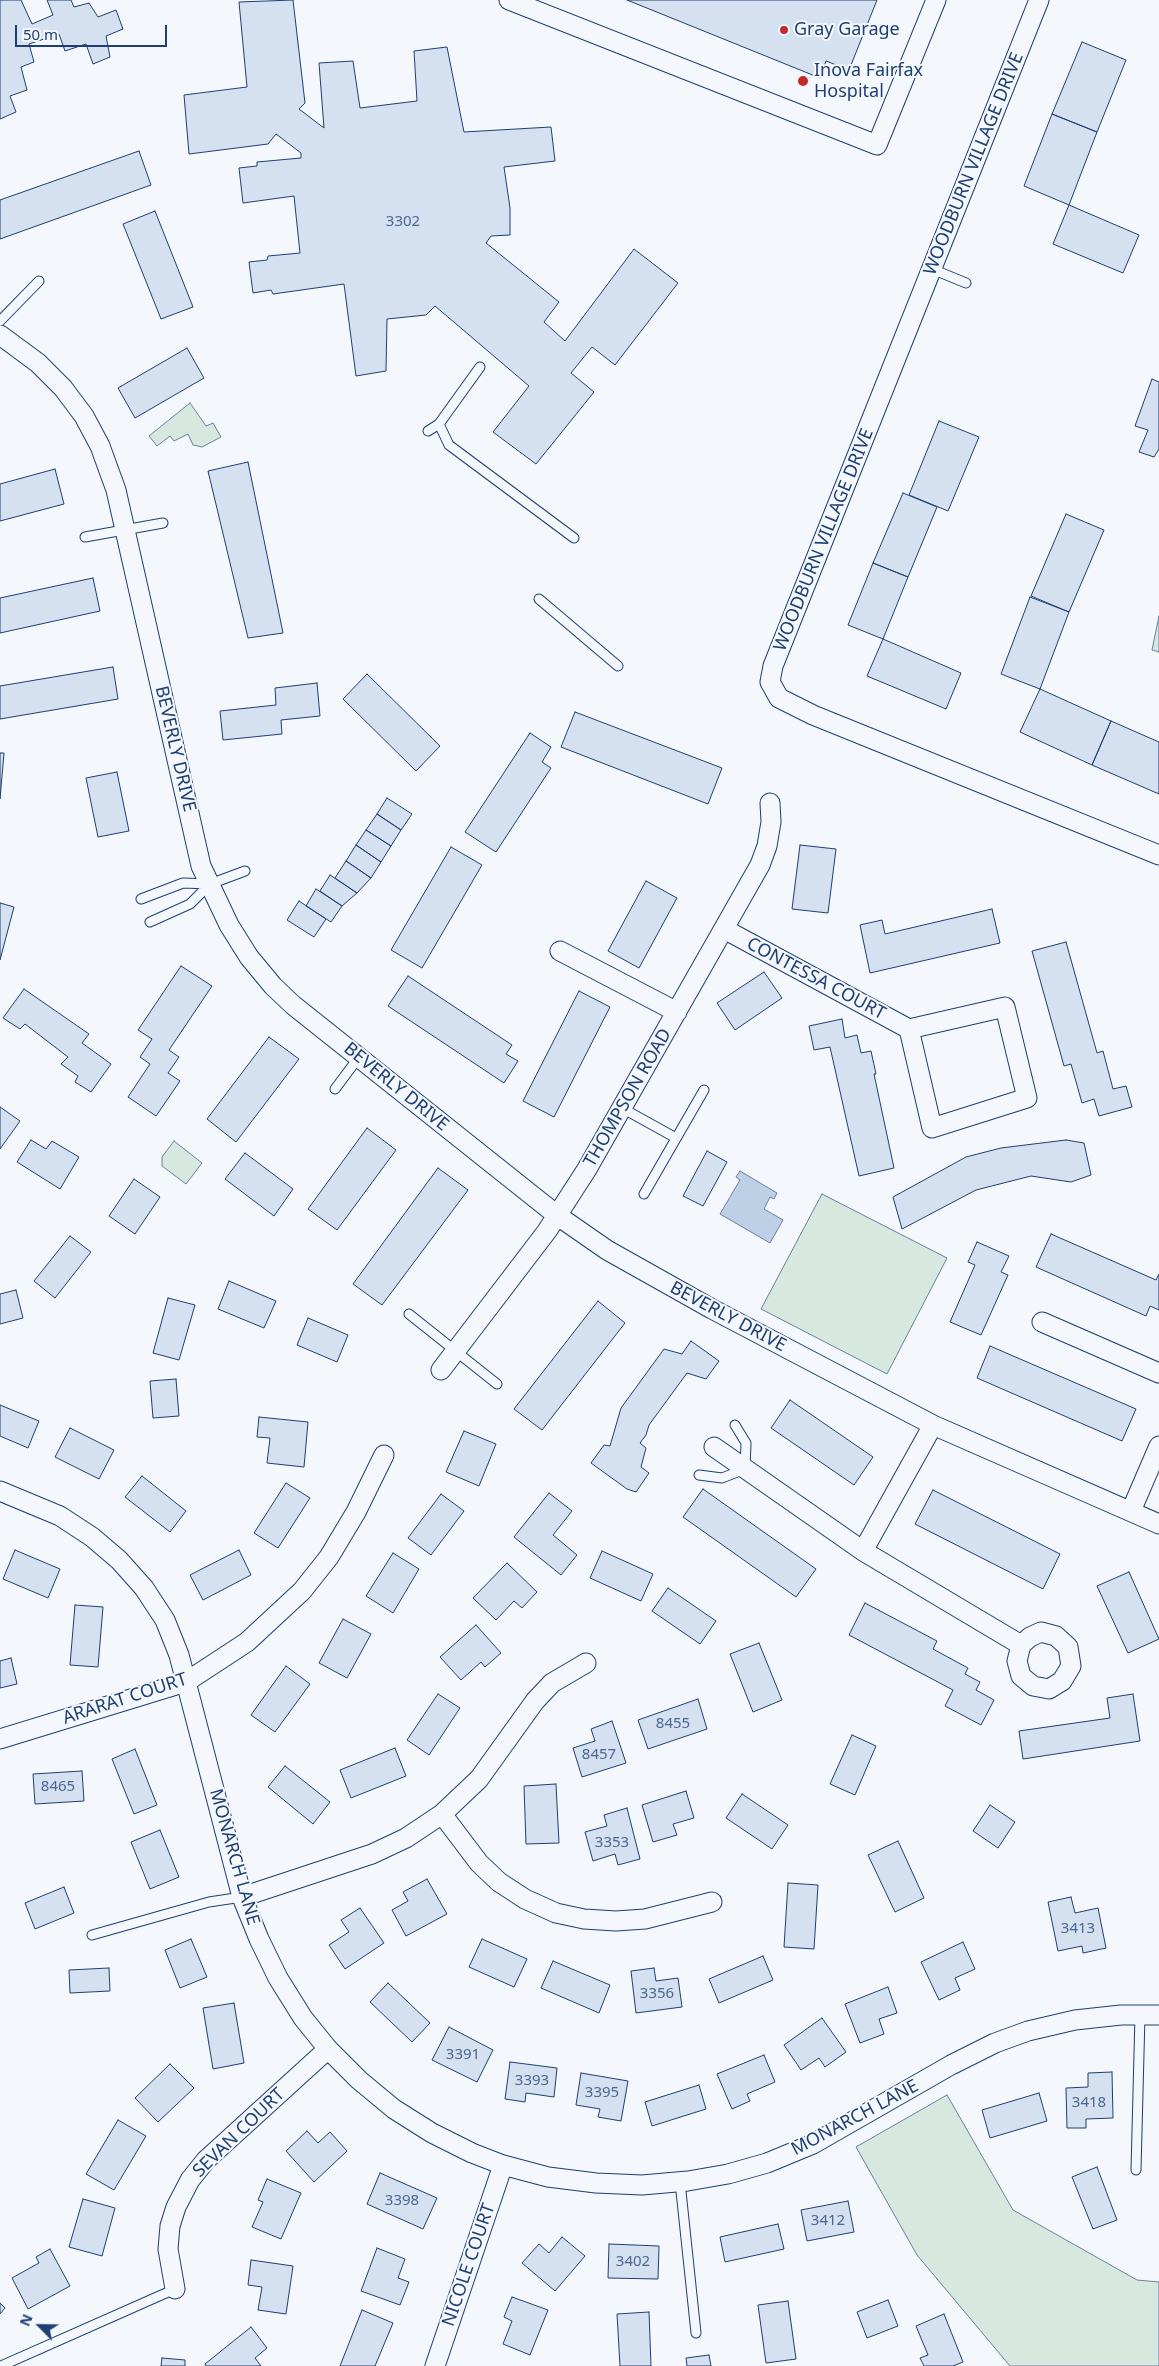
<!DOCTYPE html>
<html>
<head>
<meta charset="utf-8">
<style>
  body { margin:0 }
  #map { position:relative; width:1159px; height:2366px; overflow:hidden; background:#f4f7fb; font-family:"Noto Sans",sans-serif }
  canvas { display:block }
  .north { position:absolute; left:15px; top:2301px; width:50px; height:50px; -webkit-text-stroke:4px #f4f7fb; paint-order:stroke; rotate:293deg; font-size:14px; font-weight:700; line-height:20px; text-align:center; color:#1d3f73 }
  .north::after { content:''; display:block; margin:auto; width:18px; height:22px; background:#1d3f73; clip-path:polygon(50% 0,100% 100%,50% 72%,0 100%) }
  .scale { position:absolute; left:15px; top:25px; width:152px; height:22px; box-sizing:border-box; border:2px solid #1d3f73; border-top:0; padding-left:6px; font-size:15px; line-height:18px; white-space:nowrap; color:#1d3f73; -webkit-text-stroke:4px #f4f7fb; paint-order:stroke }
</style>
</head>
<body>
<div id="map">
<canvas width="1159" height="2366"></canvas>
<div class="north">N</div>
<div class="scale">50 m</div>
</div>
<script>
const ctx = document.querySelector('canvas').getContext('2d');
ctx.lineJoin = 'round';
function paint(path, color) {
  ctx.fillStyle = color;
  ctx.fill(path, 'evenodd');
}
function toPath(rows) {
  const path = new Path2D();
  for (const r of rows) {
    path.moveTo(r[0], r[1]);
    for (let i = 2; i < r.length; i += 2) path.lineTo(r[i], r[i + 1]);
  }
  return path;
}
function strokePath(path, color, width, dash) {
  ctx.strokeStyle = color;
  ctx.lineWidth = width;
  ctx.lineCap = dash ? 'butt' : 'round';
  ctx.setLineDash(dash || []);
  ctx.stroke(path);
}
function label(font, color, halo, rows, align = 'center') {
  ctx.font = font + ' "Noto Sans",sans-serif';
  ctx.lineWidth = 4;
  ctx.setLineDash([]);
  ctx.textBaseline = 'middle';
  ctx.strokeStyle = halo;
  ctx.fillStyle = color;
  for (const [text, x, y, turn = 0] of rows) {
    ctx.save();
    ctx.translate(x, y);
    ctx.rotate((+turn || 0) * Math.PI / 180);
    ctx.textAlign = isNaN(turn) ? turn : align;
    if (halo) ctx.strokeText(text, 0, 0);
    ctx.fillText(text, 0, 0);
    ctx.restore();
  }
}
const green = toPath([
  [190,403,206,426,213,423,221,437,202,447,193,445,188,434,174,441,170,436,157,446,149,436,190,403],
  [1159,616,1159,652,1152,650,1159,616],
  [174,1141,202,1163,186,1184,162,1166,162,1157,174,1141],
  [822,1194,947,1258,887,1374,761,1309,822,1194],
  [947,2095,1013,2210,1137,2280,1159,2282,1159,2366,1010,2366,917,2255,856,2147,947,2095]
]);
paint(green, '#d7e8df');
strokePath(green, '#687fa3', 1);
const water = toPath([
  [740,1171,777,1193,774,1199,770,1197,764,1209,783,1220,770,1243,720,1214,740,1180,736,1177,740,1171]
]);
paint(water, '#bed0e5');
strokePath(water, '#687fa3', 1);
const building = toPath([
  [0,0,21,0,32,24,53,15,47,0,71,0,74,7,89,3,98,17,116,10,123,29,106,36,110,57,93,64,86,44,65,51,59,34,29,44,34,62,21,67,27,90,10,96,16,112,0,119,0,0],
  [293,0,305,103,299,109,324,128,319,63,353,61,360,108,417,101,414,51,447,47,464,132,551,127,555,161,504,167,510,208,510,235,491,236,486,243,559,302,544,322,565,341,634,249,678,283,615,365,592,347,571,373,594,392,536,464,493,432,529,386,435,306,426,315,387,319,386,371,356,376,344,284,273,294,271,290,253,293,249,262,267,260,268,256,300,253,294,196,243,203,239,168,257,166,257,162,301,158,301,153,276,134,268,144,189,154,184,95,247,87,239,2,293,0],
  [627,0,877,0,849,70,826,61,820,78,627,0],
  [1082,42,1126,60,1097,132,1052,114,1082,42],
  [1052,114,1097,132,1069,205,1024,186,1052,114],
  [139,151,151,185,0,239,0,200,139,151],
  [1069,205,1139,235,1123,273,1053,244,1069,205],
  [155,211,193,307,161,319,123,224,155,211],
  [187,348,204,378,135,418,118,388,187,348],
  [1152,379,1159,382,1159,449,1154,457,1139,452,1148,430,1135,426,1152,379],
  [939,421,979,437,948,511,909,495,939,421],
  [248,462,283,633,248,638,208,471,248,462],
  [55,469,64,504,0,521,0,484,55,469],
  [903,493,937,507,908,577,873,563,903,493],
  [1066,514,1104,530,1069,612,1031,596,1066,514],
  [873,563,908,577,883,639,848,625,873,563],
  [93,578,100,611,0,633,0,598,93,578],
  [1030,597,1069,612,1040,689,1001,674,1030,597],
  [883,639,961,673,946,709,867,676,883,639],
  [113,667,118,699,0,719,0,686,113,667],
  [367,674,440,746,416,771,343,699,367,674],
  [317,683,320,716,281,720,282,734,223,740,220,711,276,705,275,688,317,683],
  [1040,689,1111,721,1092,765,1020,732,1040,689],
  [575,712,722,768,708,804,561,747,575,712],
  [1111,721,1159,742,1159,794,1092,765,1111,721],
  [530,733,551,747,542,762,551,768,496,852,465,832,530,733],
  [0,753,4,753,0,799,0,753],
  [117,772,129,831,98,837,86,778,117,772],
  [387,798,412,814,401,830,377,814,387,798],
  [377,814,401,830,391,846,366,830,377,814],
  [366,830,391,846,381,862,356,845,366,830],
  [356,845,381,862,371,878,346,861,356,845],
  [800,845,836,849,828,913,792,909,800,845],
  [451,847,482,865,422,968,391,950,451,847],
  [346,861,371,878,357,893,335,878,346,861],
  [330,875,357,893,342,906,320,891,330,875],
  [646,881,677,898,639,968,608,951,646,881],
  [316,889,342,906,331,922,306,906,316,889],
  [299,901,326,919,314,937,287,920,299,901],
  [0,903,14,907,0,960,0,903],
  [992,909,1000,943,870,973,860,925,882,920,885,934,992,909],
  [1066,942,1097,1053,1103,1051,1113,1089,1126,1086,1132,1107,1099,1116,1094,1099,1082,1103,1071,1064,1064,1066,1032,951,1066,942],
  [181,966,212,986,169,1050,179,1057,168,1073,180,1081,156,1116,128,1097,150,1064,140,1057,152,1039,138,1030,181,966],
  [764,972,782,998,735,1030,717,1003,764,972],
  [408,976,512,1045,506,1054,518,1061,504,1083,388,1006,408,976],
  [24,989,89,1034,82,1043,111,1064,91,1092,75,1082,78,1076,61,1064,68,1057,25,1024,20,1029,3,1018,24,989],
  [579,991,610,1007,554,1117,523,1101,579,991],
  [842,1019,845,1038,857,1035,861,1053,871,1051,876,1074,874,1074,894,1168,859,1176,830,1047,814,1050,809,1026,842,1019],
  [269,1037,299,1059,236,1142,207,1119,269,1037],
  [0,1107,20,1121,0,1149,0,1107],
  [367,1128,396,1150,337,1230,308,1209,367,1128],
  [31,1140,46,1149,52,1141,79,1157,60,1189,17,1162,31,1140],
  [1066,1140,1084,1143,1091,1175,1071,1182,1031,1176,976,1190,902,1229,893,1197,966,1157,1001,1148,1066,1140],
  [707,1151,727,1162,703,1206,683,1196,707,1151],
  [245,1153,293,1189,274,1216,225,1179,245,1153],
  [438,1168,468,1190,382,1305,353,1284,438,1168],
  [134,1179,160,1197,135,1234,109,1216,134,1179],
  [1051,1234,1156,1280,1159,1274,1159,1310,1150,1306,1146,1316,1036,1267,1051,1234],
  [70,1236,91,1252,55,1298,34,1281,70,1236],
  [977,1242,1009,1256,1001,1272,1008,1275,981,1335,950,1322,975,1265,968,1262,977,1242],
  [229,1281,276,1301,264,1328,218,1309,229,1281],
  [16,1290,23,1318,0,1324,0,1294,16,1290],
  [168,1298,195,1305,179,1360,153,1353,168,1298],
  [598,1301,625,1323,542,1430,514,1409,598,1301],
  [308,1318,348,1335,337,1362,297,1345,308,1318],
  [691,1341,719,1361,706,1379,687,1373,649,1425,646,1435,640,1443,646,1448,641,1467,649,1473,636,1492,627,1489,591,1463,604,1445,610,1446,621,1408,664,1349,682,1354,691,1341],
  [990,1346,1136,1409,1122,1441,977,1378,990,1346],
  [176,1379,179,1416,153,1418,150,1381,176,1379],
  [790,1400,873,1457,854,1485,771,1428,790,1400],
  [0,1405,39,1421,28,1448,0,1436,0,1405],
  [259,1417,308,1422,304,1467,267,1463,270,1438,257,1437,259,1417],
  [70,1428,114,1450,99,1479,55,1457,70,1428],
  [464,1431,496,1444,479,1486,446,1472,464,1431],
  [142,1476,186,1511,170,1532,125,1497,142,1476],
  [286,1483,310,1498,278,1548,254,1533,286,1483],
  [703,1489,816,1569,796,1597,683,1517,703,1489],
  [933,1490,1060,1554,1043,1589,915,1524,933,1490],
  [549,1493,572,1511,553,1535,577,1555,561,1575,514,1537,549,1493],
  [441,1494,464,1511,431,1555,408,1538,441,1494],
  [15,1550,60,1569,48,1598,3,1579,15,1550],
  [239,1550,251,1575,203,1600,190,1575,239,1550],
  [602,1551,653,1574,641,1601,590,1578,602,1551],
  [393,1553,419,1569,393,1613,366,1596,393,1553],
  [507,1563,537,1592,522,1608,514,1601,496,1620,473,1598,507,1563],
  [1129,1572,1159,1639,1128,1653,1097,1586,1129,1572],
  [668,1588,716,1621,700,1644,652,1611,668,1588],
  [865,1603,937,1641,933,1649,968,1668,965,1674,980,1682,976,1690,994,1700,981,1725,945,1706,953,1690,849,1635,865,1603],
  [75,1605,103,1607,98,1667,70,1665,75,1605],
  [343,1619,371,1634,347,1678,319,1663,343,1619],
  [476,1625,501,1653,485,1667,481,1662,461,1680,440,1657,476,1625],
  [759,1643,782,1700,753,1712,730,1654,759,1643],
  [11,1658,17,1684,0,1688,0,1661,11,1658],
  [286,1666,310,1684,275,1732,251,1715,286,1666],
  [438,1694,460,1708,429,1755,407,1740,438,1694],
  [1133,1694,1140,1741,1023,1759,1019,1731,1110,1718,1107,1698,1133,1694],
  [698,1699,707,1729,648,1749,638,1720,698,1699],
  [612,1721,626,1763,582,1777,573,1748,595,1741,591,1729,612,1721],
  [852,1735,876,1746,855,1795,830,1784,852,1735],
  [395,1748,406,1776,351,1798,340,1770,395,1748],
  [135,1749,157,1805,134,1814,112,1759,135,1749],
  [285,1766,330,1802,313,1824,268,1787,285,1766],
  [82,1771,84,1801,35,1804,33,1774,82,1771],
  [556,1784,559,1843,526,1844,524,1786,556,1784],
  [686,1791,694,1818,673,1824,677,1835,653,1842,642,1805,686,1791],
  [742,1794,788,1825,772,1849,726,1818,742,1794],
  [990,1805,1015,1822,998,1848,973,1831,990,1805],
  [627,1808,640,1859,618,1865,615,1854,593,1861,585,1832,607,1826,604,1815,627,1808],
  [160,1830,179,1877,150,1889,131,1842,160,1830],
  [898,1841,924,1898,895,1912,868,1855,898,1841],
  [427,1879,447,1914,406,1936,392,1910,408,1901,403,1892,427,1879],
  [788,1883,818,1885,814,1949,784,1947,788,1883],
  [64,1887,74,1913,35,1929,25,1903,64,1887],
  [1071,1897,1075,1913,1098,1908,1106,1948,1083,1953,1082,1946,1058,1951,1048,1902,1071,1897],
  [360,1908,384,1943,345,1969,329,1945,349,1932,341,1920,360,1908],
  [191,1939,207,1977,180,1988,165,1950,191,1939],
  [482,1939,527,1959,514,1987,469,1967,482,1939],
  [963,1942,975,1969,955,1978,960,1990,939,2000,921,1962,963,1942],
  [763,1956,773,1980,719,2003,709,1979,763,1956],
  [553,1961,610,1985,599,2013,541,1988,553,1961],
  [109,1968,110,1991,70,1993,69,1970,109,1968],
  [654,1968,656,1981,678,1978,682,2007,636,2013,631,1971,654,1968],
  [388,1983,430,2023,412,2042,370,2002,388,1983],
  [888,1987,897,2013,879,2019,884,2034,860,2043,845,2004,888,1987],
  [234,2003,244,2063,213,2069,203,2008,234,2003],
  [822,2018,846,2052,825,2067,819,2058,801,2070,784,2045,822,2018],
  [449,2027,493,2050,477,2082,432,2060,449,2027],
  [764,2055,775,2082,747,2094,750,2101,732,2109,717,2074,764,2055],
  [510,2062,557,2068,554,2097,526,2093,525,2102,505,2099,510,2062],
  [170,2064,194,2088,158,2122,135,2098,170,2064],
  [1112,2072,1113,2118,1086,2119,1086,2128,1067,2128,1066,2088,1088,2087,1088,2073,1112,2072],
  [581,2073,628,2081,621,2121,598,2117,600,2109,576,2105,581,2073],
  [699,2085,706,2109,652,2126,645,2102,699,2085],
  [1039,2093,1047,2121,990,2138,982,2110,1039,2093],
  [118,2120,146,2136,114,2190,86,2174,118,2120],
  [307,2131,318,2143,330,2132,347,2151,314,2182,286,2151,307,2131],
  [1097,2167,1117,2220,1093,2229,1072,2177,1097,2167],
  [380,2173,437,2198,423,2229,367,2204,380,2173],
  [267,2179,301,2193,281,2239,252,2227,263,2202,258,2200,267,2179],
  [83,2199,115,2208,102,2256,69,2247,83,2199],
  [848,2201,854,2232,807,2241,801,2210,848,2201],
  [778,2224,784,2249,725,2262,720,2237,778,2224],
  [562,2237,585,2256,555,2291,522,2263,539,2244,549,2253,562,2237],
  [609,2244,659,2246,658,2279,608,2278,609,2244],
  [377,2248,405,2259,398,2278,409,2282,400,2305,361,2291,377,2248],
  [50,2249,70,2286,28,2309,12,2278,39,2263,36,2257,50,2249],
  [251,2260,293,2266,286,2314,258,2310,262,2287,248,2285,251,2260],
  [512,2297,548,2310,530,2355,503,2344,512,2321,504,2317,512,2297],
  [888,2300,898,2326,867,2338,857,2312,888,2300],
  [788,2301,796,2359,766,2363,758,2305,788,2301],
  [0,2303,5,2308,0,2314,0,2303],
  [362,2310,393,2323,375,2366,340,2366,362,2310],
  [649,2312,651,2366,620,2366,617,2314,649,2312],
  [944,2314,963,2362,953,2366,924,2366,920,2358,928,2355,916,2326,944,2314],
  [251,2327,267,2348,255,2358,261,2366,206,2366,205,2364,251,2327],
  [709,2355,711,2366,687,2366,686,2358,709,2355],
  [162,2358,185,2360,185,2366,161,2366,162,2358]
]);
paint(building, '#d5e0f0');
strokePath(building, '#1d3f73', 1);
const service = toPath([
  [932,269,966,283],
  [0,321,39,281],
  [480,367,439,424,449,445,574,538],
  [428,431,439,424],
  [85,537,163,523],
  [539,599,618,666],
  [141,899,183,883,210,884,245,871],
  [150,922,190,904,210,884],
  [335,1089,359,1057],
  [622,1108,676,1138],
  [644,1194,704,1090],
  [409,1314,497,1384],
  [699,1475,722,1478,745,1469,746,1443,735,1425],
  [92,1935,209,1902,242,1897],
  [1136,2170,1140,2015],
  [680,2182,696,2333],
  [1,2366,175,2289]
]);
const minor = toPath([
  [509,0,877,145,936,0],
  [1039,0,773,666,770,682,779,698,813,715,1159,855],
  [0,335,38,363,63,388,84,416,100,446,116,490,201,866,229,925,249,957,273,986,293,1005,558,1216,607,1250,712,1309,933,1425,1159,1524],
  [724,929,909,1029,932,1128,1027,1098,1005,1007,909,1029],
  [560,951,677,1012],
  [1042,1322,1159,1373],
  [441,1370,547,1231,587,1169,760,865,767,846,771,822,770,803],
  [714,1447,863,1551,1021,1645,1017,1661,1021,1676,1033,1686,1049,1689,1062,1681,1071,1666,1068,1647,1056,1636,1041,1632,1030,1637,1021,1645],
  [0,1491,60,1516,92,1537,119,1560,144,1588,165,1620,179,1655,242,1897,259,1939,278,1978,303,2018,328,2049,359,2080,394,2109,432,2133,472,2153,503,2165,548,2177,596,2183,642,2185,688,2181,728,2174,767,2163,813,2144,951,2065,995,2043,1028,2031,1075,2020,1121,2015,1159,2015],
  [1131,1511,1159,1446],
  [863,1551,933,1425],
  [0,1739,186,1682,247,1642,302,1591,329,1557,356,1512,384,1455],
  [442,1814,479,1863,499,1882,525,1899,556,1913,584,1919,616,1921,645,1919,712,1902],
  [242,1897,372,1854,406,1838,442,1814,479,1779,535,1701,552,1683,586,1663],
  [175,2289,168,2249,170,2226,176,2207,190,2180,206,2160,328,2049],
  [435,2366,503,2165]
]);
strokePath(service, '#1d3f73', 11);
strokePath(minor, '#1d3f73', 21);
strokePath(service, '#f4f7fb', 9);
strokePath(minor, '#f4f7fb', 19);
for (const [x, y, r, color] of [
  [784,30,5,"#c62828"],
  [803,81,6,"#c62828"]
]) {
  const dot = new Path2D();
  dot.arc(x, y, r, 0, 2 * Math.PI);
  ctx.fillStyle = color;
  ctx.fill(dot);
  strokePath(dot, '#f4f7fb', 2);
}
label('15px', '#4b6792', null, [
  ["3302",403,222],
  ["8455",673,1724],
  ["8457",599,1755],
  ["8465",58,1787],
  ["3353",612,1843],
  ["3413",1078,1929],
  ["3356",657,1994],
  ["3391",463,2055],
  ["3393",532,2081],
  ["3395",602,2093],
  ["3418",1089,2103],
  ["3398",402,2201],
  ["3412",828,2221],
  ["3402",633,2262]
]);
label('18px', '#1d3f73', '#f4f7fb', [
  ["Gray Garage",794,30],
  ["Inova Fairfax",814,71],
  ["Hospital",814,92]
], 'left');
label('18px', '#1d3f73', '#f4f7fb', [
  ["WOODBURN VILLAGE DRIVE",974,164,-68],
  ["WOODBURN VILLAGE DRIVE",824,540,-68],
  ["BEVERLY DRIVE",175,749,77],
  ["CONTESSA COURT",816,979,28],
  ["BEVERLY DRIVE",396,1087,39],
  ["THOMPSON ROAD",628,1098,-60],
  ["BEVERLY DRIVE",728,1317,28],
  ["ARARAT COURT",125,1699,-18],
  ["MONARCH LANE",234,1857,74],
  ["MONARCH LANE",855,2118,-28],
  ["SEVAN COURT",239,2133,-44],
  ["NICOLE COURT",469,2265,-71]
]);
</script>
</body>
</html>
